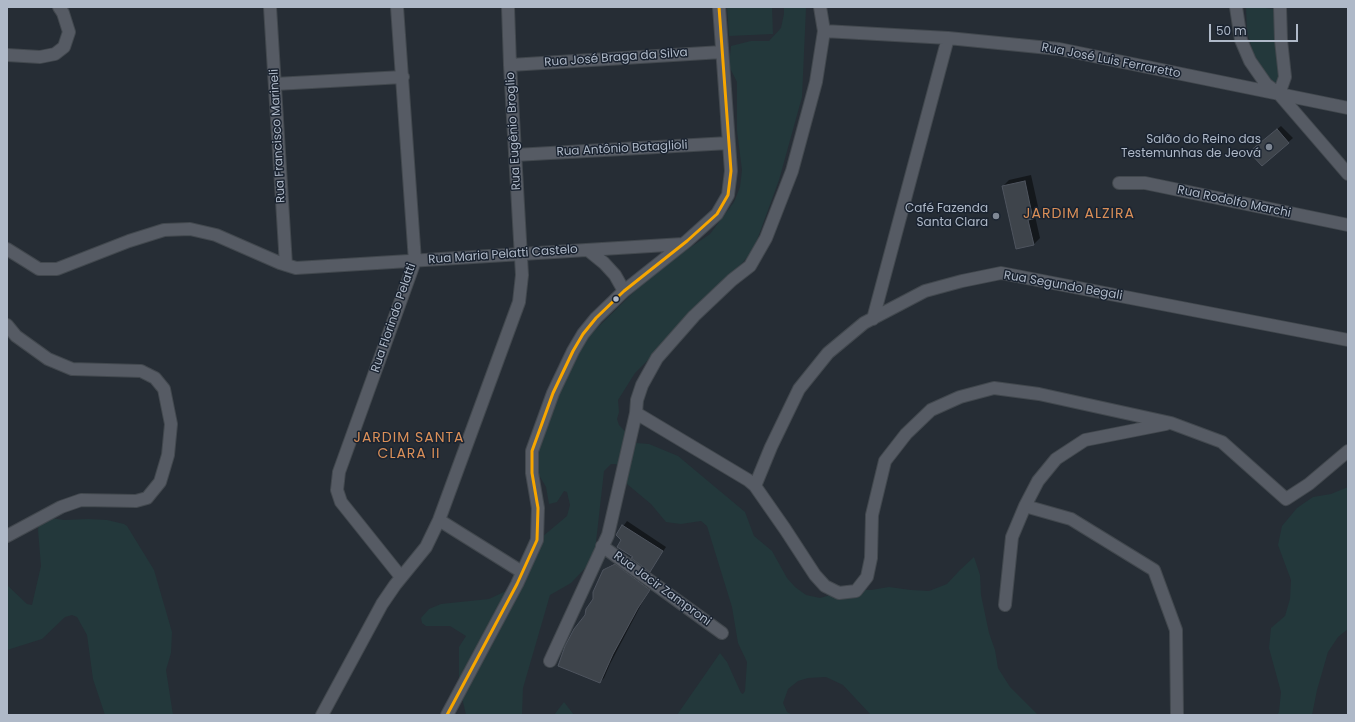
<!DOCTYPE html>
<html>
<head>
<meta charset="utf-8">
<style>
  body { margin:0 }
  #map { position:relative; width:1355px; height:722px; overflow:hidden; background:#262d35; font-family:Poppins,sans-serif }
  canvas { display:block }
  .frame { position:absolute; inset:0; border:8px solid #afb9c8; pointer-events:none }
  .scale { position:absolute; left:1209px; top:24px; width:89px; height:18px; box-sizing:border-box; border:2px solid #afb9c8; border-top:0; padding-left:5px; font-size:12px; line-height:14px; white-space:nowrap; color:#afb9c8; -webkit-text-stroke:3px #1a2330; paint-order:stroke }
</style>
</head>
<body>
<div id="map">
<canvas width="1355" height="722"></canvas>
<div class="frame"></div>
<div class="scale">50 m</div>
</div>
<script>
const ctx = document.querySelector('canvas').getContext('2d');
ctx.lineJoin = 'round';
function paint(path, color) {
  ctx.fillStyle = color;
  ctx.fill(path, 'evenodd');
}
function toPath(rows) {
  const path = new Path2D();
  for (const r of rows) {
    path.moveTo(r[0], r[1]);
    for (let i = 2; i < r.length; i += 2) path.lineTo(r[i], r[i + 1]);
  }
  return path;
}
function strokePath(path, color, width, dash) {
  ctx.strokeStyle = color;
  ctx.lineWidth = width;
  ctx.lineCap = dash ? 'butt' : 'round';
  ctx.setLineDash(dash || []);
  ctx.stroke(path);
}
function label(font, color, halo, rows, align = 'center') {
  ctx.font = font + ' Poppins,sans-serif';
  ctx.lineWidth = 3;
  ctx.setLineDash([]);
  ctx.textBaseline = 'middle';
  ctx.strokeStyle = halo;
  ctx.fillStyle = color;
  for (const [text, x, y, turn = 0] of rows) {
    ctx.save();
    ctx.translate(x, y);
    ctx.rotate((+turn || 0) * Math.PI / 180);
    ctx.textAlign = isNaN(turn) ? turn : align;
    if (halo) ctx.strokeText(text, 0, 0);
    ctx.fillText(text, 0, 0);
    ctx.restore();
  }
}
paint(toPath([
  [727,7,772,7,773,34,729,36],
  [784,7,806,7,802,97,779,180,753,251,735,271,693,309,665,339,652,356,635,373,618,400,619,412,617,419,619,425,636,443,649,444,678,456,745,512,754,536,772,551,787,578,795,587,806,595,820,598,852,589,871,590,889,587,911,590,929,591,947,584,960,570,974,557,980,575,981,595,989,633,995,650,998,668,1010,687,1038,715,871,715,843,685,826,677,808,678,798,681,788,689,783,703,787,712,793,715,677,715,720,653,727,662,741,693,743,694,745,691,747,662,738,643,732,607,707,526,701,521,681,524,666,522,651,504,627,484,616,464,611,464,604,471,595,551,588,565,571,583,550,595,523,688,522,715,466,715,459,684,459,647,466,636,450,626,426,626,422,623,421,618,429,609,441,604,489,599,506,591,523,572,542,537,567,516,570,505,567,492,564,491,557,502,549,504,546,487,536,470,536,452,562,383,575,356,587,338,645,281,660,268,710,234,734,202,740,187,742,170,737,131,737,82,729,66,731,46,751,41,769,41,781,28,784,14],
  [1246,7,1260,7,1271,9,1278,7,1282,76,1276,84,1269,77,1254,55,1247,32],
  [1348,487,1348,629,1338,637,1328,652,1317,690,1312,715,1277,715,1279,712,1281,692,1269,648,1271,628,1285,616,1290,599,1291,580,1278,545,1282,526,1297,508,1313,497,1331,494],
  [44,517,64,520,88,519,107,520,124,524,127,526,154,570,172,632,171,653,166,670,173,715,105,715,93,679,87,635,77,617,72,615,65,617,42,639,7,650,7,585,27,604,32,605,41,566,38,530,39,521],
  [564,702,574,715,554,715]
]), '#23383b');
paint(toPath([
  [1281,126,1293,138,1262,165,1254,148],
  [1031,175,1039,211,1035,216,1040,238,1034,244,1003,186,1009,180],
  [627,521,666,547,650,570,634,557,623,540,617,535],
  [619,561,653,586,642,603,610,664,604,678,600,682,586,615,594,599,603,571,608,567]
]), '#0007');
const building = toPath([
  [1277,129,1289,143,1262,166,1249,152,1277,129],
  [1025,181,1033,219,1028,220,1034,245,1016,249,1002,186,1025,181],
  [622,525,663,551,650,572,631,558,633,557,617,547,621,540,616,535,622,525],
  [615,564,650,590,638,608,613,654,600,683,558,666,565,646,574,629,585,615,586,609,593,599,593,592,603,570,615,564]
]);
paint(building, '#3e444b');
strokePath(building, '#4e545e', 1);
const street = toPath([
  [270,7,286,265],
  [397,7,415,261,339,472,337,490,341,502,401,577],
  [1236,7,1241,40,1250,61,1266,84,1279,94,1348,174],
  [824,31,948,38,1059,49,1348,108],
  [7,55,40,57,55,54,64,47,69,32,63,13,59,7],
  [510,65,722,52],
  [275,84,403,77],
  [1279,94,1285,77,1281,40,1280,7],
  [515,155,729,143],
  [1119,183,1145,183,1348,225],
  [7,249,39,269,57,269,129,241,164,230,190,229,216,235,280,263,296,268,683,244],
  [588,250,604,263,615,275,624,291],
  [873,319,948,38],
  [7,325,16,336,48,359,72,369,141,371,155,378,164,389,171,424,168,455,160,482,147,498,136,501,81,500,61,507,7,536],
  [636,413,748,480,755,486,785,529,815,575,825,586,839,593,856,591,867,577,871,558,872,515,885,461,906,434,931,410,960,397,994,388,1039,394,1171,423,1222,442,1286,499,1309,484,1348,451],
  [755,486,771,447,799,389,828,353,864,323,925,291,962,281,1001,273,1348,340],
  [1025,506,1071,519,1154,570,1176,630,1177,715],
  [439,520,522,572],
  [602,546,722,633],
  [1005,605,1012,537,1025,506,1038,481,1056,459,1085,440,1166,424],
  [550,661,608,535,636,413,637,400,642,385,657,358,694,316,732,280,750,266,766,238,792,171,816,82,824,31,820,7],
  [322,715,382,604,395,585,426,547,439,520,519,302,522,275,510,65,508,7],
  [447,715,517,584,537,540,538,508,532,473,532,451,553,393,573,351,583,334,596,318,624,291,687,241,717,214,728,195,731,171,719,7]
]);
strokePath(street, '#42484e', 14);
strokePath(street, '#565b64', 12);
strokePath(toPath([
  [447,715,517,584,537,540,538,508,532,473,532,451,553,393,573,351,583,334,596,318,624,291,687,241,717,214,728,195,731,171,719,7]
]), '#f7a600', 3);
for (const [x, y, r, color] of [
  [1269,147,4,"#7f8895"],
  [996,216,4,"#7f8895"],
  [616,299,3.5,"#afb9c8"]
]) {
  const dot = new Path2D();
  dot.arc(x, y, r, 0, 2 * Math.PI);
  ctx.fillStyle = color;
  ctx.fill(dot);
  strokePath(dot, '#1a2330', 1.5);
}
label('12px', '#afb9c8', '#1a2330', [
  ["Rua José Braga da Silva",616,58,-4],
  ["Rua José Luis Ferraretto",1111,61,11],
  ["Rua Eugênio Broglio",514,131,-93],
  ["Rua Francisco Marineli",278,136,-93],
  ["Rua Antônio Bataglioli",622,149,-3],
  ["Rua Rodolfo Marchi",1234,202,12],
  ["Rua Maria Pelatti Castelo",503,255,-4],
  ["Rua Segundo Begali",1063,286,10],
  ["Rua Florindo Pelatti",394,318,-71],
  ["Rua Jacir Zamproni",662,589,36]
]);
label('12px', '#afb9c8', '#1a2330', [
  ["Salão do Reino das",1261,140],
  ["Testemunhas de Jeová",1261,154],
  ["Café Fazenda",988,209],
  ["Santa Clara",988,223]
], 'right');
ctx.letterSpacing = '1px';
label('14px', '#da8f58', '#1a2330', [
  ["JARDIM ALZIRA",1079,214],
  ["JARDIM SANTA",409,438],
  ["CLARA II",409,454]
]);
ctx.letterSpacing = '0px';
</script>
</body>
</html>
